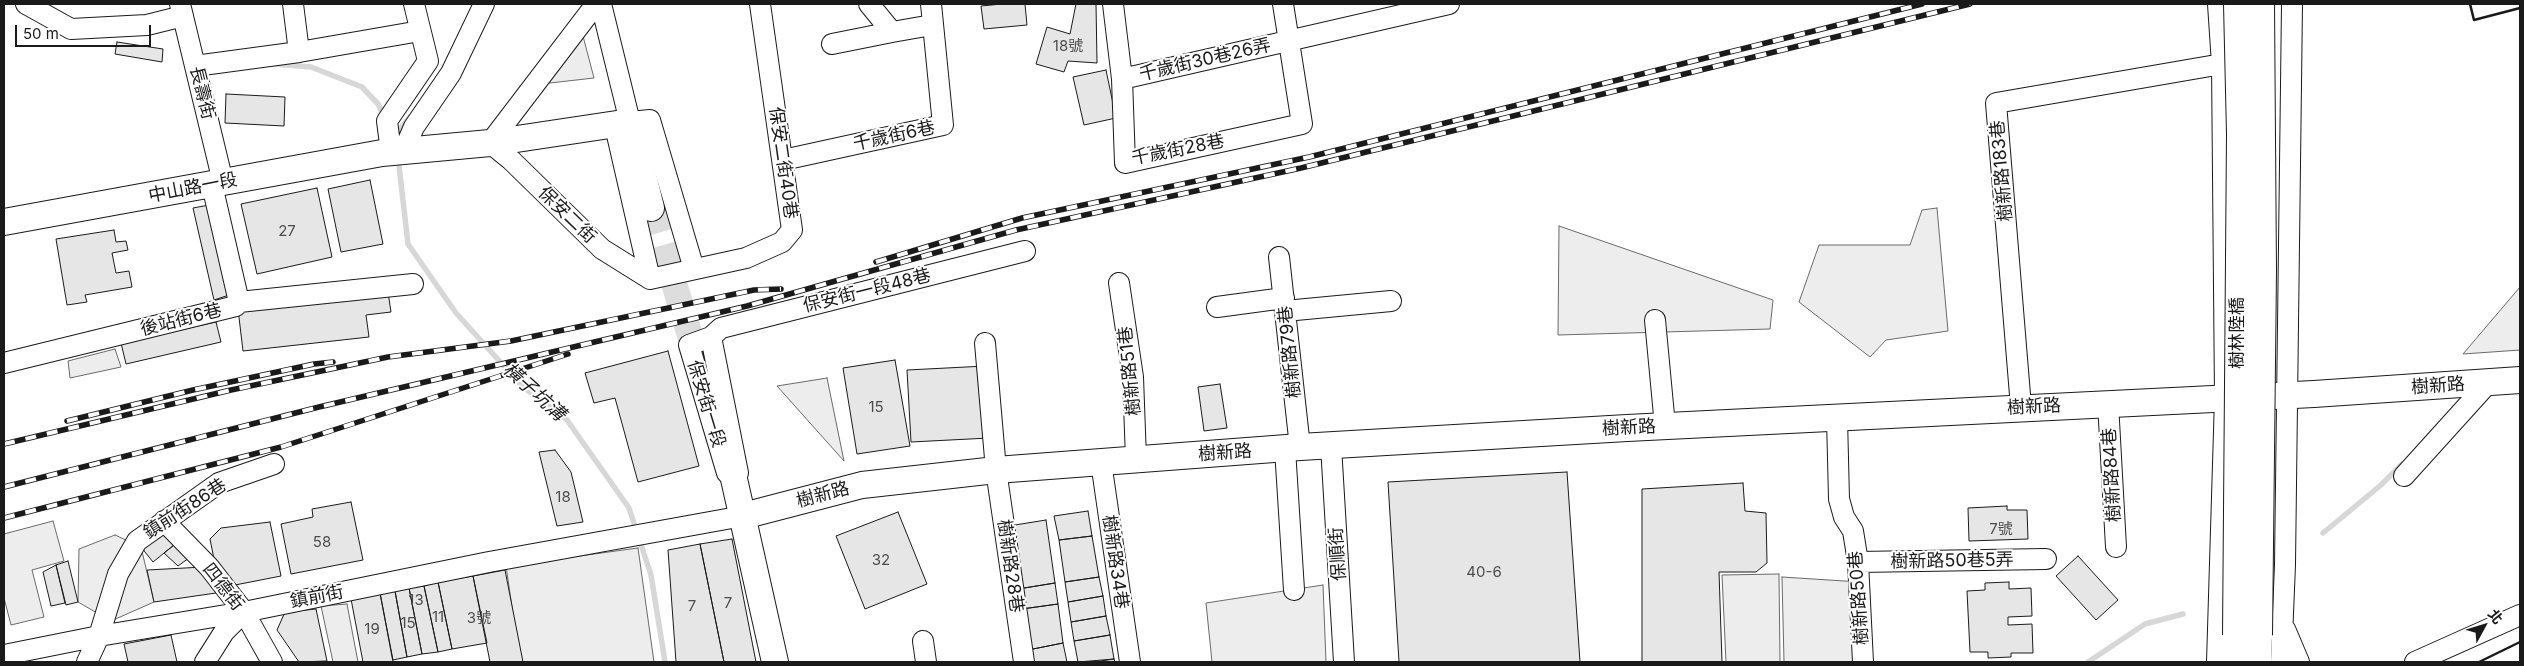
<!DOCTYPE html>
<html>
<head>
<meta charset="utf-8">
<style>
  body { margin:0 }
  #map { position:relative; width:2524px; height:666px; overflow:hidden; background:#fff; font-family:Inter,"Noto Sans TC",sans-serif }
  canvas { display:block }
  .frame { position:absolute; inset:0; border:5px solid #1a1a1a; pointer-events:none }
  .north { position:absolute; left:2459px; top:601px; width:50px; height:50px; -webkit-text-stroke:4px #fff; paint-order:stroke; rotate:51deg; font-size:14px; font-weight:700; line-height:20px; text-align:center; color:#1a1a1a }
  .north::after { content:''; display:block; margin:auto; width:18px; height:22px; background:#1a1a1a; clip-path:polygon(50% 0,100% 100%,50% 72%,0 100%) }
  .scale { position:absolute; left:15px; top:25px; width:136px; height:22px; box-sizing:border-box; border:2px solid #1a1a1a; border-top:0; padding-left:6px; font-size:15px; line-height:18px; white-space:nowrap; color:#1a1a1a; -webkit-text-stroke:4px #fff; paint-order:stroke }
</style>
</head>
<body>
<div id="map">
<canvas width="2524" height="666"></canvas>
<div class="frame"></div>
<div class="north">北</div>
<div class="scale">50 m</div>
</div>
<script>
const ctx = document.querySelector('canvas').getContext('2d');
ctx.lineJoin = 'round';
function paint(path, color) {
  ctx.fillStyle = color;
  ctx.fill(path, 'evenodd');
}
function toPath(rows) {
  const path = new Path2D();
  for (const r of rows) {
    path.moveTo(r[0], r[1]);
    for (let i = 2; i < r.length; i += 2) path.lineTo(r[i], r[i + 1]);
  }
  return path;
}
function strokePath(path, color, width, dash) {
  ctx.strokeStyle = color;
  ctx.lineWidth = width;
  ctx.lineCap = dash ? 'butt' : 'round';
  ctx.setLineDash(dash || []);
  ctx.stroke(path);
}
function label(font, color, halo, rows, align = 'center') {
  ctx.font = font + ' Inter,"Noto Sans TC",sans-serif';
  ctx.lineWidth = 4;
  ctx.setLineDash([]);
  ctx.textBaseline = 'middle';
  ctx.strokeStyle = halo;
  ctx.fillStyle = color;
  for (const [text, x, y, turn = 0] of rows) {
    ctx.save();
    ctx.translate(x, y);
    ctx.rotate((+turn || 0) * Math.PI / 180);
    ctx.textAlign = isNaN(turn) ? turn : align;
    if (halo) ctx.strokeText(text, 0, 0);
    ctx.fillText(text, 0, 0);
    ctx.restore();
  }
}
const built = toPath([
  [583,36,594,78,541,84,583,36],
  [1937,208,1948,331,1886,340,1870,357,1799,302,1819,245,1910,245,1922,210,1937,208],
  [1559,226,1773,300,1770,329,1558,335,1559,226],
  [2520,287,2520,350,2463,354,2520,287],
  [115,349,121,367,70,378,68,361,115,349],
  [827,378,844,461,777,386,827,378],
  [53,521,64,561,32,570,44,617,11,625,4,598,4,534,53,521],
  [115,535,141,547,154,602,111,621,78,602,79,549,115,535],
  [638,548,654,662,520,662,506,566,638,548],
  [1779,574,1780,662,1726,662,1722,575,1779,574],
  [1782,577,1860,582,1858,662,1784,662,1782,577],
  [1323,585,1326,662,1212,662,1206,603,1323,585],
  [347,604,358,662,333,662,321,606,347,604]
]);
paint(built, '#ededed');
strokePath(built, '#6a6a6a', 1);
strokePath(toPath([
  [274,64,311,67,362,87,378,104,384,116],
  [395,135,410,117],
  [398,157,408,244,456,313,522,386,567,420,629,508,651,575,665,662],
  [2323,533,2381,485,2402,464],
  [2088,662,2145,624,2183,614]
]), '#d7d7d7', 5.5);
const building = toPath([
  [1002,4,1025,4,1027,25,984,29,981,6,1002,4],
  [1076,4,1096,4,1097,63,1068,61,1064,72,1036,64,1047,27,1070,34,1076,4],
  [117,42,163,49,162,62,115,54,117,42],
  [1106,70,1116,118,1084,125,1073,77,1106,70],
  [226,94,285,97,284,126,225,123,226,94],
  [370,180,383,244,341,252,328,189,370,180],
  [317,188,332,257,257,274,241,204,317,188],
  [209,205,229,295,214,300,193,208,209,205],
  [114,230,116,242,126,241,128,250,112,253,116,273,129,271,132,287,85,295,87,302,67,305,56,239,114,230],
  [388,292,391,312,366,315,369,337,243,351,238,309,388,292],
  [216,322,221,342,126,364,121,343,216,322],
  [668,351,699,466,638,482,615,398,594,403,585,373,668,351],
  [895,360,910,446,857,454,843,368,895,360],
  [986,366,989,438,911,442,907,370,986,366],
  [1220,384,1227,428,1204,431,1198,387,1220,384],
  [555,450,571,472,583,522,557,526,539,452,555,450],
  [1567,472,1580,662,1399,662,1388,482,1567,472],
  [1743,483,1745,511,1766,513,1767,563,1756,572,1719,572,1722,662,1642,662,1642,489,1743,483],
  [351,502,363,560,291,574,281,524,313,517,312,509,351,502],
  [2007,506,2007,510,2027,510,2028,539,1969,541,1968,508,2007,506],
  [1088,511,1092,536,1059,540,1054,516,1088,511],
  [898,512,927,584,865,609,836,536,898,512],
  [1046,520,1055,583,1018,589,1007,531,1015,525,1046,520],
  [270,522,281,576,230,586,215,564,210,539,221,528,270,522],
  [164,526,179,541,153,562,141,547,164,526],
  [1092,536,1099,577,1065,582,1059,540,1092,536],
  [732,539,756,662,724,662,700,544,732,539],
  [179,541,193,555,178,566,164,553,179,541],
  [700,544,724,662,676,662,668,550,700,544],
  [2078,556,2118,600,2096,620,2056,576,2078,556],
  [68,561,78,602,66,605,56,565,68,561],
  [56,565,65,603,51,606,43,572,56,565],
  [204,567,216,593,154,602,147,570,204,567],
  [505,570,523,662,490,662,473,576,505,570],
  [473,576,487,643,452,649,438,582,473,576],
  [1099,577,1103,596,1068,602,1065,582,1099,577],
  [438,582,452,649,438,652,424,586,438,582],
  [2009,582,2009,589,2031,588,2032,616,2008,617,2008,625,2032,624,2033,653,2011,653,2011,657,1988,658,1988,652,1970,652,1967,591,1985,590,1985,583,2009,582],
  [1055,583,1058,604,1022,609,1018,589,1055,583],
  [424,586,438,652,422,654,409,588,424,586],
  [409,588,422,654,407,657,395,591,409,588],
  [395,591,407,657,393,660,380,593,395,591],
  [380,593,393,662,363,662,351,599,380,593],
  [1103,596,1106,616,1071,622,1068,602,1103,596],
  [1058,604,1063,643,1028,650,1022,609,1058,604],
  [316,609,327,661,299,662,277,630,285,612,316,609],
  [1106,616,1110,635,1074,641,1071,622,1106,616],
  [171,635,177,662,128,662,124,644,171,635],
  [1110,635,1114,659,1078,662,1074,641,1110,635],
  [1063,643,1067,662,1030,662,1028,650,1063,643],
  [1114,659,1115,662,1094,662,1114,659]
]);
paint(building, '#e6e6e6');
strokePath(building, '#1a1a1a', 1);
strokePath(toPath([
  [651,208,700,368]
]), '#ddd', 26, [26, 13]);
const minor = toPath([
  [26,4,71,29,147,25,183,16],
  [180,4,223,182],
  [596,4,490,143,511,160,602,249,650,279],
  [601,4,630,122],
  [869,4,892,32,932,25],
  [1113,4,1122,79,1125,163,1302,124,1283,4],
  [832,44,892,32],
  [299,52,420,31],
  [195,66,299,52,293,4],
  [1122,79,1449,4],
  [404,150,414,127,451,73,484,4],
  [391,152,387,121,428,61,414,4],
  [783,160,943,125,931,4],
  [1279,257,1300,447],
  [650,279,746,258,782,242,792,230,760,4],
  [650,279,617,135,630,122,650,120,694,269],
  [1119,283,1133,377,1136,459],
  [239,302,413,284],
  [1217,307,1284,298],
  [1285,311,1391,301],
  [1655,320,1665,426],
  [711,337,721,328,1025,251],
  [711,337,738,473,734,479,727,473,689,345,711,337],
  [985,343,996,470,1024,662],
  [4,363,236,306,239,302,212,185],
  [2108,403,2116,547],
  [2021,407,1996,103,2222,64],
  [1837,418,1839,499,1844,517,1853,531,1858,562,1863,662],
  [1331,446,1344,662],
  [1285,449,1294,590],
  [1101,462,1130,662],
  [2404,476,2489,382],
  [164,521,209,567,244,612,272,662],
  [1858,562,2046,559],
  [2285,629,2299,662],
  [923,641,926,662],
  [4,655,99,636,244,612,489,562,743,516],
  [87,662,99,636,118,574,137,541,219,483,274,464],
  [205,662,224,632,244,612],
  [2217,662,2225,398,2222,64,2218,4],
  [2281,662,2285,565,2292,4],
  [2415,662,2520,615]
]);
const major = toPath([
  [4,222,382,153,490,143,630,122,651,208],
  [734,479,775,662],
  [743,516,862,485,996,470,1300,447,1627,428,2314,394,2520,380],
  [2236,662,2236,635],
  [2258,662,2259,635]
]);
strokePath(minor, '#1a1a1a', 22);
strokePath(major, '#1a1a1a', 28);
strokePath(minor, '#fff', 20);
strokePath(major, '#fff', 26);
const rail = toPath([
  [876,262,1022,218,1309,157,1922,4],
  [67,421,193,390,314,364,333,362],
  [4,444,231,390,388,357,511,341,754,290,781,289],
  [4,487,319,407,747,306,1016,230,1301,168,1970,4],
  [4,518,281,447,568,354]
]);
strokePath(rail, '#1a1a1a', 5.5);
strokePath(rail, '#fff', 4, [11]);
const majorBridge = toPath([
  [2236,635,2240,134,2237,4],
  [2259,635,2263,271,2261,4]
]);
strokePath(majorBridge, '#1a1a1a', 28, []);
strokePath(majorBridge, '#fff', 26);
strokePath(toPath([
  [2470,4,2474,20,2520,8],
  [2479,662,2520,642]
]), '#1a1a1a', 2.5);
label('15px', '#4d4d4d', null, [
  ["18號",1068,46],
  ["27",287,231],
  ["15",876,407],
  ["18",563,497],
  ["7號",2001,529],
  ["58",322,542],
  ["32",881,560],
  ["40-6",1484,572],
  ["13",416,600],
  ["7",728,603],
  ["7",692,606],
  ["11",438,617],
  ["3號",479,618],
  ["15",408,623],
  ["19",372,629]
]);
label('18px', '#1a1a1a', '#fff', [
  ["千歲街30巷26弄",1205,60,-13],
  ["長壽街",202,93,76],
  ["千歲街6巷",894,136,-12],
  ["千歲街28巷",1178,150,-11],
  ["保安二街40巷",783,163,82],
  ["樹新路183巷",2002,171,-95],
  ["中山路一段",193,188,-11],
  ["保安二街",567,215,44],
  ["保安街一段48巷",867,291,-14],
  ["後站街6巷",181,320,-14],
  ["樹林陸橋",2238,333,-90],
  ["樹新路79巷",1290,352,-96],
  ["樹新路51巷",1130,371,-96],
  ["樹新路",2438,386,-4],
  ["保安街一段",706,404,73],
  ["樹新路",2034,407,-3],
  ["樹新路",1629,428,-3],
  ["樹新路",1225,453,-4],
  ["樹新路84巷",2112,475,-93],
  ["樹新路",823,495,-15],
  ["鎮前街86巷",185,509,-33],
  ["保順街",1338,554,-94],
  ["樹新路50巷5弄",1952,561,-1],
  ["樹新路34巷",1115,562,82],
  ["樹新路28巷",1010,566,82],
  ["四德街",223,587,52],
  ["鎮前街",317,597,-11],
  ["樹新路50巷",1859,598,-94]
]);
label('italic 19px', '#1a1a1a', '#fff', [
  ["橫子坑溝",534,392,42]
]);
</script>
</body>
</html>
